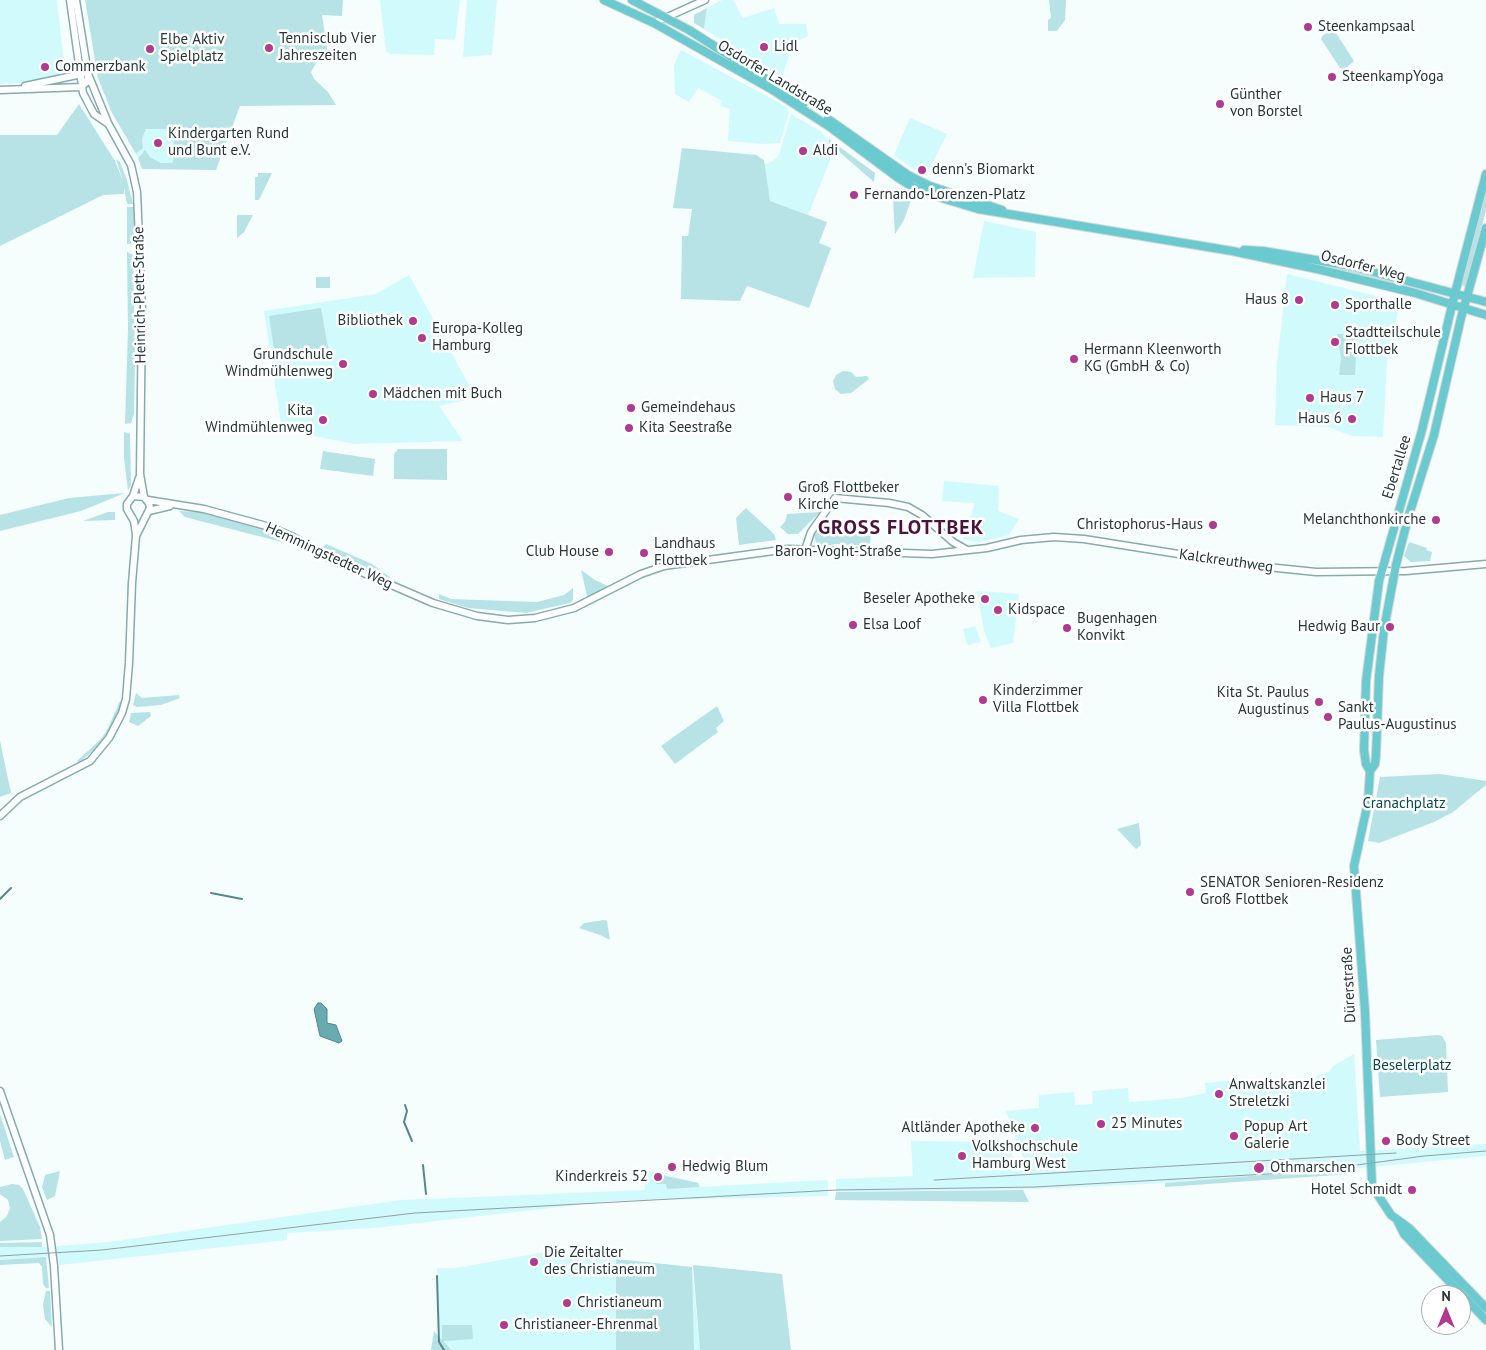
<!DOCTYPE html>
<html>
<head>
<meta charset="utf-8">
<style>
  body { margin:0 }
  #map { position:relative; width:1486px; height:1350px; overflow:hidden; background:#f5fdfd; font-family:"PT Sans",sans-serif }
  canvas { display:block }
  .north { position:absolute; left:1421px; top:1285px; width:50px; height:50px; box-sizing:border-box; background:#fff; border:1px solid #a8afaf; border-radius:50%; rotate:0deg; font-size:14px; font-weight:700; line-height:20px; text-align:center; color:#263637 }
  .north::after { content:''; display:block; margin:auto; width:18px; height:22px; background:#b13a91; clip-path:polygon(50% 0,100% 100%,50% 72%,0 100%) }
</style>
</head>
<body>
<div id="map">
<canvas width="1486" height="1350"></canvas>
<div class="north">N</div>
</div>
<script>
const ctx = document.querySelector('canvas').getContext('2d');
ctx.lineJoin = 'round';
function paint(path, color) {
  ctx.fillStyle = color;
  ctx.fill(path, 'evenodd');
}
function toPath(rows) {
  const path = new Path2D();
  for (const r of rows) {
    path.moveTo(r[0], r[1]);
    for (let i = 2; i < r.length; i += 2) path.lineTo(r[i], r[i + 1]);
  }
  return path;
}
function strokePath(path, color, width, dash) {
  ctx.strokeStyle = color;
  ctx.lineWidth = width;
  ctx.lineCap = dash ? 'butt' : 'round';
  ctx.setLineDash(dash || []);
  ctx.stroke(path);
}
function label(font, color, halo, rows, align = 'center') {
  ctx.font = font + ' "PT Sans",sans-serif';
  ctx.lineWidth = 5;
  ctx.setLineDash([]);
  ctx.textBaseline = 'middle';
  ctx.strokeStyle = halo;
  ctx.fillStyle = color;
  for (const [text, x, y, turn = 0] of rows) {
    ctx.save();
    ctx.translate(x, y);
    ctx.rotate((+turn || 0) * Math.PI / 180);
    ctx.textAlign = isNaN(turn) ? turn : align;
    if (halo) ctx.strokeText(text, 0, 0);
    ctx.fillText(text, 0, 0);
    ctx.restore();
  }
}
paint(toPath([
  [0,0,57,0,64,63,62,74,21,83,0,84],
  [380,0,460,0,455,40,435,39,434,55,390,54,386,51],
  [467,0,497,0,492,55,463,57],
  [722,0,733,0,743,18,774,8,779,24,806,24,808,36,793,43,782,77,704,29,707,8],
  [681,50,785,106,789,112,780,143,765,144,728,141,730,109,720,106,722,101,698,88,689,102,675,94,674,65],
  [791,114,820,131,835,148,808,215,770,201,763,165,773,161,779,155],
  [910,118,947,134,926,175,913,169,894,155],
  [146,129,169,129,174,134,173,163,161,163,142,152,138,158,136,154,143,148,142,139],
  [984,221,1036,232,1035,277,973,278],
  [1287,274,1400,302,1387,362,1383,437,1352,436,1328,427,1275,425,1277,364],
  [409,275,476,398,439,406,463,441,355,444,282,430,264,311,376,294],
  [944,481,999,486,998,511,1019,519,1009,535,979,542,963,539,975,503,942,501],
  [977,591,1019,594,1013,643,991,648,984,631],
  [975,626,981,642,967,645,963,629],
  [1354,1054,1360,1151,1486,1144,1486,1156,1320,1172,1148,1184,1037,1189,836,1192,836,1179,913,1176,911,1141,1006,1142,1019,1170,1028,1170,1006,1111,1039,1108,1039,1095,1074,1092,1075,1105,1093,1104,1092,1091,1128,1088,1129,1102,1182,1098,1206,1093,1205,1083,1249,1079,1250,1089,1317,1083,1316,1076,1329,1072,1333,1066],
  [644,1170,699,1183,700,1187,825,1180,828,1181,828,1196,612,1201,374,1228,287,1233,287,1240,59,1265,58,1256,0,1260,0,1247,46,1247,109,1242,401,1200,645,1190],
  [545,1252,692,1267,700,1350,452,1350,450,1346,445,1346,440,1338,437,1268,456,1268]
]), '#d1fafd');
paint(toPath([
  [85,0,343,0,342,16,322,15,329,61,316,63,311,72,314,79,328,92,336,105,240,106,216,170,142,169,138,158,145,150,150,157,161,163,173,163,174,134,169,129,146,129,142,139,143,148,136,154,112,113,98,78],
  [1049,0,1066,0,1065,20,1057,31,1048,31,1048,20,1051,18],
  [707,8,704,29,694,23,694,15],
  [1334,30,1354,61,1345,69,1340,68,1321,39,1323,35],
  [79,104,115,161,123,181,116,159,120,162,127,180,133,204,127,204,124,187,124,194,103,195,0,246,0,135,57,135],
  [829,139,875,173,874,182,829,143],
  [682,148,756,155,764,160,770,201,827,222,819,243,831,248,809,308,747,286,740,301,681,299,682,236,688,236,692,209,673,208],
  [258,173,272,173,259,200,255,200,255,177,258,177],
  [1486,190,1486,210,1467,287,1461,285],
  [900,196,911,200,904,220,895,234,893,199],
  [127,207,134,207,135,232,134,243,127,244],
  [237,215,253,215,244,232,237,238],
  [127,252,133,255,135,360,134,414,131,423,125,424,128,330],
  [1320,264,1392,279,1440,294,1374,280,1320,266],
  [316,277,330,277,330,288,316,288],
  [321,308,328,348,275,356,269,316],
  [1337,334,1357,334,1355,375,1339,375,1341,358],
  [843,371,851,372,856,377,867,376,869,379,851,393,841,394,835,389,833,381,836,375],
  [124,432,130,434,131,485,128,490,124,458],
  [398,449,447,449,447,480,394,479,394,454],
  [323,451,375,459,373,476,320,469],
  [125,493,81,511,0,531,0,515,69,498],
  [746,508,774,534,776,540,739,545,736,518],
  [179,511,202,512,256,526,296,542,285,543,185,517],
  [108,512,115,512,115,520,83,521],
  [820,512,798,534,788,534,780,527,785,522,787,514],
  [828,520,841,525,871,528,870,546,835,544,825,547,817,547,814,535],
  [1409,542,1427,548,1426,550,1432,552,1430,561,1411,562,1404,556],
  [326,544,372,564,391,578,378,576,326,552,322,548],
  [581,570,595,580,610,587,591,596,587,596],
  [573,588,573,600,570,603,526,613,468,608,439,599,439,594,451,599,537,602,564,595],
  [136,693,142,698,179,695,180,698,161,705,137,707,133,705],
  [120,701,122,703,115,722,104,741,79,763,77,761,101,739,107,730],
  [717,706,724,721,716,728,718,732,675,764,661,746],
  [150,712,151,716,138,726,129,722,131,713],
  [0,741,11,793,0,797],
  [1440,774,1486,781,1486,785,1453,812,1434,822,1379,843,1368,841,1380,777],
  [1139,823,1141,845,1136,849,1117,829],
  [604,920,607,921,610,940,600,935,579,928,584,923],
  [1438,1035,1442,1036,1446,1043,1448,1092,1380,1097,1376,1040],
  [0,1114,13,1154,14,1157,5,1160,0,1141],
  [1351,1168,1351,1174,1165,1187,1165,1183],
  [60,1171,55,1196,47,1200,42,1187,45,1175],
  [656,1174,698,1183,699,1187,667,1189,666,1184,656,1184],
  [12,1184,19,1185,23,1189,40,1227,42,1239,0,1241,0,1222,7,1216,10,1208,8,1200,0,1194,0,1187],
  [1023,1190,1029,1202,835,1200,836,1192],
  [42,1242,42,1247,0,1247,0,1243],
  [46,1257,49,1288,46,1288,43,1284,42,1267,39,1263,0,1265,0,1260],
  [616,1259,692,1267,694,1350,616,1350],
  [693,1265,782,1274,791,1350,700,1350],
  [46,1291,50,1291,52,1327,45,1319,43,1304],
  [442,1325,472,1325,473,1339,443,1341,452,1350,431,1350,434,1331,442,1340]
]), '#b7e3e6');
const water = toPath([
  [318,1003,321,1003,327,1009,327,1023,336,1025,342,1041,339,1043,320,1036,314,1009,318,1003]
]);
paint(water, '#67abb0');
strokePath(water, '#54888c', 1);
strokePath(toPath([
  [211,893,242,899],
  [0,899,11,888],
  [405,1105,407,1111,404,1122,412,1141],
  [423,1165,426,1194],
  [437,1276,439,1342,444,1350]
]), '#54888c', 2);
const minor = toPath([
  [70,0,83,93,94,114,107,123],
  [76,0,88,74,108,123,131,165,137,192,142,310,140,474,144,497],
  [654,23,705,0],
  [25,86,82,74],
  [0,90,81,87,87,82,88,75],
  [148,500,204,509,270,527,293,537,329,558,433,603,477,616,508,620,535,618,574,608,641,574,664,566,788,549,932,554,987,548,1021,540,1054,537,1084,539,1248,565,1316,572,1406,571,1486,564],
  [149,511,170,506],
  [136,534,134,521,127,509,127,504,133,496,139,478],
  [805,550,811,532,835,498,889,503,908,507,922,515,953,542,967,550],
  [0,816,20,797,90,761,109,738,122,713,126,699,129,663,132,583,136,536,150,508,149,503,144,497,133,496],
  [0,1091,50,1235,54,1266,59,1350]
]);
const major = toPath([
  [604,0,654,23,771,89,830,127,897,177,913,187,935,196,978,209,1232,251,1317,269,1415,293,1486,315],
  [632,0,689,30,804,103],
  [828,119,908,175,930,186,1002,210],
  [1486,174,1455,293,1422,430,1379,581,1366,681,1364,750,1366,764,1370,771,1368,802,1354,866,1365,1011,1372,1186,1391,1215,1409,1228,1486,1308],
  [1244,250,1263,251,1351,266,1486,302],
  [1370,771,1375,764,1376,755,1379,676,1384,629,1396,565,1408,518,1434,435,1461,318,1486,228],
  [1398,1222,1404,1234,1486,1320]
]);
strokePath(minor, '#84abae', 9);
strokePath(major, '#d4d7d7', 10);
strokePath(minor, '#fff', 6);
strokePath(major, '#6bcacf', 8);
strokePath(toPath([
  [934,1180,1396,1153],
  [0,1256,102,1250,415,1213,836,1190,1035,1187,1195,1178,1304,1172,1424,1156,1486,1151]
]), '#94a0a0', 1);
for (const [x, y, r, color] of [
  [1308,27,5,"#b13a91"],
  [764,47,5,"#b13a91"],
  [269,48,5,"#b13a91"],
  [150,49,5,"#b13a91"],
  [45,67,5,"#b13a91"],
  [1332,77,5,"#b13a91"],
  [1220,104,5,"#b13a91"],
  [158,143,5,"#b13a91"],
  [803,151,5,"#b13a91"],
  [922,170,5,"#b13a91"],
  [854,195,5,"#b13a91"],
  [1299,300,5,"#b13a91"],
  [1335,305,5,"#b13a91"],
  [413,321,5,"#b13a91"],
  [422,338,5,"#b13a91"],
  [1335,342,5,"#b13a91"],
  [1074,359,5,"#b13a91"],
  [343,364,5,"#b13a91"],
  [373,394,5,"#b13a91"],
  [1310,398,5,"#b13a91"],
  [631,408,5,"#b13a91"],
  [1352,419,5,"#b13a91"],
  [323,420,5,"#b13a91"],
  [629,428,5,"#b13a91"],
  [788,497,5,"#b13a91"],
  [1436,520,5,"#b13a91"],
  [1213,525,5,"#b13a91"],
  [609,552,5,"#b13a91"],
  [644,553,5,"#b13a91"],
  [985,599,5,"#b13a91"],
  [998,610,5,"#b13a91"],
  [853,625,5,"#b13a91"],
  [1390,627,5,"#b13a91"],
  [1067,628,5,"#b13a91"],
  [983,700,5,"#b13a91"],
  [1319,702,5,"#b13a91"],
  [1328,717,5,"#b13a91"],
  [1190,892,5,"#b13a91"],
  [1219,1094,5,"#b13a91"],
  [1101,1124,5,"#b13a91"],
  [1035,1128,5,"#b13a91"],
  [1234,1136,5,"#b13a91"],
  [1386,1141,5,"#b13a91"],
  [962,1156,5,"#b13a91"],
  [672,1167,5,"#b13a91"],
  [1259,1168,6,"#b13a91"],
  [658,1177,5,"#b13a91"],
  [1412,1190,5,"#b13a91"],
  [534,1262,5,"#b13a91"],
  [567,1303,5,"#b13a91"],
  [504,1325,5,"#b13a91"]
]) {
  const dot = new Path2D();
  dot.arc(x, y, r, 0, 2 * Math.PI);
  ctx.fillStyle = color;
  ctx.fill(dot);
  strokePath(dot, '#fff', 2);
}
label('15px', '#263637', '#fff', [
  ["Steenkampsaal",1318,27],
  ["Tennisclub Vier",279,39],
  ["Jahreszeiten",279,56],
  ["Elbe Aktiv",160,40],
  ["Spielplatz",160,57],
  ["Lidl",774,47],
  ["Commerzbank",55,67],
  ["SteenkampYoga",1342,77],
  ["Günther",1230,95],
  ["von Borstel",1230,112],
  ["Kindergarten Rund",168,134],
  ["und Bunt e.V.",168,151],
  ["Aldi",813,151],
  ["denn's Biomarkt",932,170],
  ["Fernando-Lorenzen-Platz",864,195],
  ["Haus 8",1289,300,"right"],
  ["Sporthalle",1345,305],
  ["Bibliothek",403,321,"right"],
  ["Europa-Kolleg",432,329],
  ["Hamburg",432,346],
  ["Stadtteilschule",1345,333],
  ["Flottbek",1345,350],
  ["Hermann Kleenworth",1084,350],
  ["KG (GmbH & Co)",1084,367],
  ["Grundschule",333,355,"right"],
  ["Windmühlenweg",333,372,"right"],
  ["Mädchen mit Buch",383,394],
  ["Haus 7",1320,398],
  ["Gemeindehaus",641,408],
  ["Kita",313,411,"right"],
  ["Windmühlenweg",313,428,"right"],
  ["Haus 6",1342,419,"right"],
  ["Kita Seestraße",639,428],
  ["Groß Flottbeker",798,488],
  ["Kirche",798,505],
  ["Melanchthonkirche",1426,520,"right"],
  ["Christophorus-Haus",1203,525,"right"],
  ["Landhaus",654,544],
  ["Flottbek",654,561],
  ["Club House",599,552,"right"],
  ["Beseler Apotheke",975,599,"right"],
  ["Kidspace",1008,610],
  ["Bugenhagen",1077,619],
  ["Konvikt",1077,636],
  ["Elsa Loof",863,625],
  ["Hedwig Baur",1380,627,"right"],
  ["Kinderzimmer",993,691],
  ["Villa Flottbek",993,708],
  ["Kita St. Paulus",1309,693,"right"],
  ["Augustinus",1309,710,"right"],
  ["Sankt",1338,708],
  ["Paulus-Augustinus",1338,725],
  ["SENATOR Senioren-Residenz",1200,883],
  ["Groß Flottbek",1200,900],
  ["Anwaltskanzlei",1229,1085],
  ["Streletzki",1229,1102],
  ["25 Minutes",1111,1124],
  ["Popup Art",1244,1127],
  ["Galerie",1244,1144],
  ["Altländer Apotheke",1025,1128,"right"],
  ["Body Street",1396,1141],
  ["Volkshochschule",972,1147],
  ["Hamburg West",972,1164],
  ["Hedwig Blum",682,1167],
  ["Othmarschen",1270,1168],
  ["Kinderkreis 52",648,1177,"right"],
  ["Hotel Schmidt",1402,1190,"right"],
  ["Die Zeitalter",544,1253],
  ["des Christianeum",544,1270],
  ["Christianeum",577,1303],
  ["Christianeer-Ehrenmal",514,1325]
], 'left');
label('15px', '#263637', '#fff', [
  ["Osdorfer Landstraße",775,78,31],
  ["Osdorfer Weg",1363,266,14],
  ["Heinrich-Plett-Straße",140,295,-91],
  ["Ebertallee",1397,467,-73],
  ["Baron-Voght-Straße",838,552],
  ["Hemmingstedter Weg",329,556,25],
  ["Kalckreuthweg",1226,561,8],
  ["Dürerstraße",1349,985,-93]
]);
label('15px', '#09494d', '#fff', [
  ["Cranachplatz",1404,804],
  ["Beselerplatz",1412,1066]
]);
ctx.letterSpacing = '1px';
label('bold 20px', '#4b123c', '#fff', [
  ["GROSS FLOTTBEK",901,528]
]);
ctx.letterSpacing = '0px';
</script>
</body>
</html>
